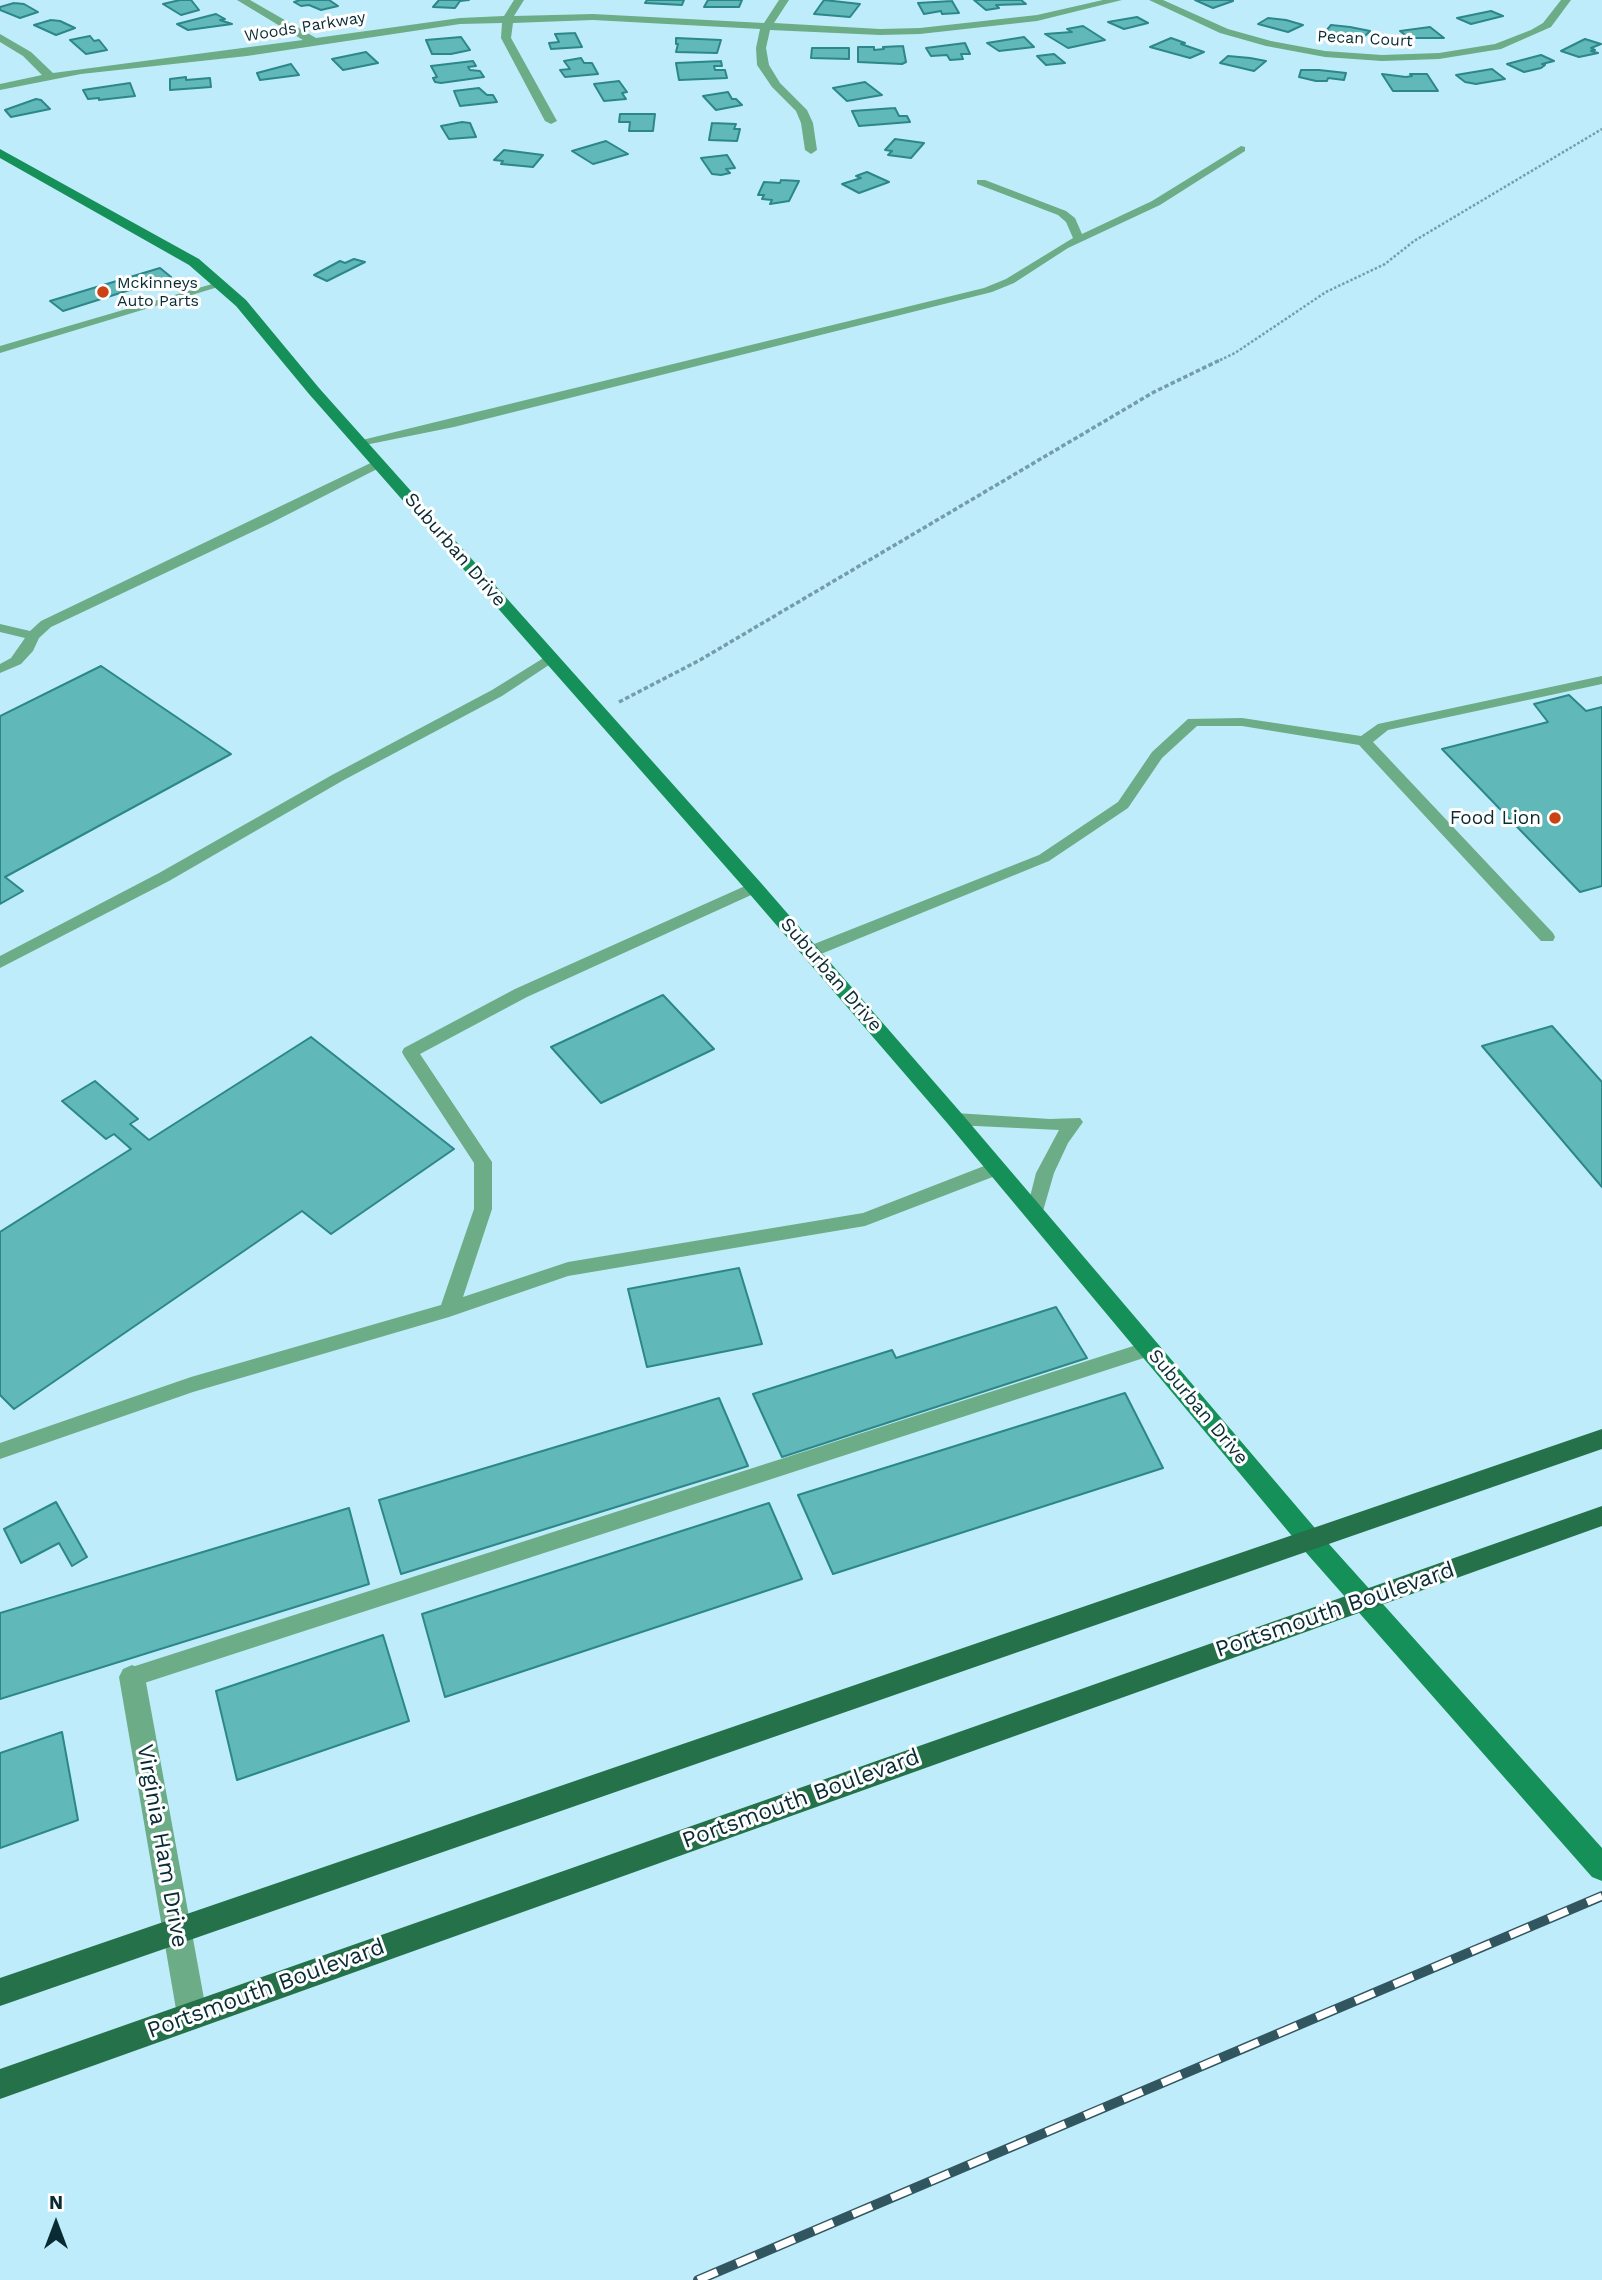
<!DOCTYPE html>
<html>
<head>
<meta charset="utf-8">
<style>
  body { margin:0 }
  #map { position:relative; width:1602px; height:2280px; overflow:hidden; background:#bfecfa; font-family:"Work Sans",sans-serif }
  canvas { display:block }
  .north { position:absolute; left:21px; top:2189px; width:70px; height:70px; -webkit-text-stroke:5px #fff; paint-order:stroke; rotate:0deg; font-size:19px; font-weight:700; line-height:28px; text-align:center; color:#082b34 }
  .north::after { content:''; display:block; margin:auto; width:24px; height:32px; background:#082b34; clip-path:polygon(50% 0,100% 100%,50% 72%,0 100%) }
</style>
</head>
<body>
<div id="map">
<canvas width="1602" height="2280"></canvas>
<div class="north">N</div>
</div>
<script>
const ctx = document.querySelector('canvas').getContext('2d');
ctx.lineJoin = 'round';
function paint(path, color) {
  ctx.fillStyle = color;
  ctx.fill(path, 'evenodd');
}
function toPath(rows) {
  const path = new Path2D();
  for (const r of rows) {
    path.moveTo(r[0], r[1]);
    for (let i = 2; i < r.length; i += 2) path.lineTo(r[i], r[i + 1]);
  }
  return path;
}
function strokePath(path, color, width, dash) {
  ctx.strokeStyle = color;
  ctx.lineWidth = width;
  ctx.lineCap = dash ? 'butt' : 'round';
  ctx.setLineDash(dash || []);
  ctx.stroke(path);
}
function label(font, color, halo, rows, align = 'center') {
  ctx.font = font + ' "Work Sans",sans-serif';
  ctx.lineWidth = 6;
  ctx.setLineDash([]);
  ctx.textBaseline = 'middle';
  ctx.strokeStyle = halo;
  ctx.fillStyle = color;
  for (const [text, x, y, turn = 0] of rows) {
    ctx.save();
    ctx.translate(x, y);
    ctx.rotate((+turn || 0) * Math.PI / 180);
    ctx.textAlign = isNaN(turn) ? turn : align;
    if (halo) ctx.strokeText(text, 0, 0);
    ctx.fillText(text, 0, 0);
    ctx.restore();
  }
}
const building = toPath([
  [180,0,191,0,199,10,181,15,163,4,180,0],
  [300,0,329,0,338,6,321,10,309,5,301,6,294,2,300,0],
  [439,0,469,0,460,1,455,8,433,7,439,0],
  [647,0,684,0,682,5,645,3,647,0],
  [708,0,742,0,739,7,704,7,708,0],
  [824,0,860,4,850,17,814,14,824,0],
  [974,0,1021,0,1026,4,996,5,999,8,986,10,974,0],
  [1195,0,1233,0,1233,1,1213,8,1195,0],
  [952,1,959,13,942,14,941,11,924,14,918,3,952,1],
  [14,3,24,4,38,12,20,18,0,10,0,7,14,3],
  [1491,11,1503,16,1471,24,1457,18,1491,11],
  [216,14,225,19,220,20,232,24,188,30,177,24,216,14],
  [1137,17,1148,23,1124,29,1108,22,1137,17],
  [1268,18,1286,20,1303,25,1288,32,1258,24,1268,18],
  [51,20,60,21,75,28,56,35,34,25,51,20],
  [1331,25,1350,27,1370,31,1359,42,1321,37,1331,25],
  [1083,26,1105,40,1068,48,1045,34,1072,32,1067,29,1083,26],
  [1430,27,1444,38,1409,38,1400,31,1430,27],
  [575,33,582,47,551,49,549,43,559,42,555,34,575,33],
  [90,36,94,41,99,40,107,50,86,54,70,40,90,36],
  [461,37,470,50,451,54,432,54,426,40,461,37],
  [1024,37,1034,47,999,51,987,43,1024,37],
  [676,38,721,40,717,53,676,52,678,44,676,44,676,38],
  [1171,38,1185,43,1181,44,1204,52,1190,58,1150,47,1171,38],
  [1585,39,1601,44,1591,48,1595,50,1591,51,1598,53,1579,57,1561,51,1585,39],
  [965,43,970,54,961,54,963,59,950,60,947,55,931,56,926,48,965,43],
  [903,46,906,62,902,64,858,62,858,47,874,47,874,50,884,49,883,47,903,46],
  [812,48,849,48,849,59,811,58,812,48],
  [366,52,378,63,343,70,332,59,366,52],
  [1054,54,1065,63,1046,65,1037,56,1054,54],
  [1541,55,1554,61,1542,64,1545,65,1541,68,1524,72,1507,64,1541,55],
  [1228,56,1250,58,1266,61,1254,71,1220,63,1228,56],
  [581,58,584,63,592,63,598,74,565,77,560,70,570,69,564,61,581,58],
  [473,61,476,66,468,67,470,70,480,71,484,77,441,83,435,82,433,78,437,77,431,66,473,61],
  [721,61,722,66,714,66,715,70,725,70,727,78,679,80,676,63,721,61],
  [291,64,299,75,260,80,257,73,291,64],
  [1492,69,1505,79,1476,84,1465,82,1456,75,1492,69],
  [1301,70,1319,70,1346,73,1344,80,1328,78,1327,81,1316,81,1299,77,1301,70],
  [1382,74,1406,77,1412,76,1410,74,1427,74,1438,91,1393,91,1382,74],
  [186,77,186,80,210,78,211,87,170,90,170,79,186,77],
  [619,81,627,92,622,93,626,99,604,101,594,84,619,81],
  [865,82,882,95,847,101,833,88,865,82],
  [130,83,135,96,99,100,99,98,88,99,83,90,130,83],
  [479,88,487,95,493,95,497,102,460,106,454,91,479,88],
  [728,92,732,99,736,99,742,105,716,110,703,96,728,92],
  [36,99,41,100,50,109,11,117,5,110,36,99],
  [895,108,899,116,907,116,910,122,859,126,852,111,895,108],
  [620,114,655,114,653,131,629,131,630,122,619,122,620,114],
  [462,122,470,123,476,137,449,139,441,126,462,122],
  [712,123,736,124,734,129,740,129,737,141,709,140,712,123],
  [895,139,924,143,911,158,888,155,892,151,885,150,895,139],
  [606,141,628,154,593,164,572,151,606,141],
  [504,150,543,155,533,167,501,164,503,161,494,160,504,150],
  [727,155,735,168,726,169,730,173,721,175,712,174,701,158,727,155],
  [867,172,889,182,859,193,842,184,861,178,856,176,867,172],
  [781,180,799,181,789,201,770,204,772,200,762,199,764,195,758,195,764,182,780,183,781,180],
  [354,259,365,262,327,281,314,275,340,261,345,263,354,259],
  [160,268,171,277,63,311,50,301,160,268],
  [101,666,231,754,5,877,23,891,0,904,0,716,101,666],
  [1569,695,1586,711,1602,707,1602,886,1580,892,1442,749,1548,722,1534,704,1569,695],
  [663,995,714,1049,601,1103,551,1047,663,995],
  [1552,1026,1602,1082,1602,1187,1482,1046,1552,1026],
  [311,1037,454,1149,331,1234,302,1211,14,1409,0,1395,0,1232,131,1149,114,1134,106,1139,62,1101,95,1081,138,1119,130,1124,149,1140,311,1037],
  [739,1268,762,1344,647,1367,628,1289,739,1268],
  [1056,1307,1087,1358,782,1457,753,1394,892,1350,896,1358,1056,1307],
  [1125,1393,1163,1468,833,1574,798,1495,1125,1393],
  [719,1398,748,1466,401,1574,379,1500,719,1398],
  [56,1502,87,1557,72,1566,59,1543,21,1563,4,1529,56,1502],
  [769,1503,802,1579,445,1697,422,1614,769,1503],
  [349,1508,369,1584,0,1699,0,1613,349,1508],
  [383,1635,409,1721,237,1780,216,1691,383,1635],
  [62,1732,78,1820,0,1848,0,1753,62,1732]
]);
paint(building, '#61b8b9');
strokePath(building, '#2b8789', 2);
strokePath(toPath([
  [1216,362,1235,353,1326,292,1385,264,1414,241,1602,129]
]), '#749da9', 2.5, [2.5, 2]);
strokePath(toPath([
  [619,702,700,660,1154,392,1220,360]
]), '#749da9', 3.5, [4.5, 2.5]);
paint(toPath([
  [1241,146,1245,147,1245,151,1160,205,1068,248,1014,283,992,292,454,427,360,446,354,442,984,288,1006,279,1073,238,1066,222,1058,215,977,184,977,180,985,180,1066,211,1075,218,1082,234,1152,201,1241,146],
  [219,282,228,284,0,353,0,346,219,282],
  [379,459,383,460,383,466,271,523,51,627,39,638,33,651,21,664,0,673,0,664,11,658,25,638,0,632,0,624,30,631,41,621,379,459],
  [550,654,557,658,555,661,502,696,342,781,169,881,0,968,0,956,159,873,332,775,492,690,550,654],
  [1602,676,1602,684,1388,730,1373,742,1553,933,1555,937,1553,941,1541,941,1359,745,1242,726,1197,726,1162,758,1128,808,1049,861,816,956,804,956,802,952,804,948,1039,855,1118,802,1152,752,1188,719,1242,718,1361,736,1378,724,1602,676],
  [754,882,762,887,760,891,527,997,420,1054,492,1162,492,1209,463,1297,568,1262,863,1213,997,1161,1003,1163,1006,1168,1003,1173,865,1226,568,1276,449,1317,193,1392,0,1459,0,1443,191,1377,441,1305,474,1209,474,1163,404,1056,402,1052,404,1048,515,989,754,882],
  [955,1113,1050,1119,1080,1118,1083,1122,1068,1143,1054,1173,1041,1218,1035,1220,1029,1218,1026,1213,1036,1173,1059,1130,955,1125,949,1123,946,1119,949,1115,955,1113],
  [1149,1341,1156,1344,1159,1349,1156,1354,132,1687,124,1684,121,1677,124,1670,132,1667,1149,1341]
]), '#6cac86');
paint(toPath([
  [237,0,250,0,316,38,460,18,504,16,514,0,524,0,514,16,593,14,764,23,779,0,789,0,774,23,880,29,920,28,1037,15,1103,0,1122,0,1037,21,920,34,880,35,770,30,766,48,769,65,780,83,807,110,813,123,817,150,811,154,805,150,801,123,796,111,772,87,757,65,756,48,760,29,593,20,513,23,511,38,557,121,551,124,545,121,501,38,502,23,460,24,247,56,81,74,0,90,0,84,42,75,23,56,0,42,0,34,31,52,53,73,303,40,237,0],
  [1149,0,1163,0,1228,29,1271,41,1325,51,1382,55,1439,53,1495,44,1531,30,1543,23,1561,0,1571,0,1551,27,1501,49,1439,59,1382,61,1325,57,1266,46,1220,33,1149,0],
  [132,1665,141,1669,145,1677,207,2015,202,2025,192,2030,182,2025,177,2015,119,1677,123,1669,132,1665]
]), '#6cac86');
paint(toPath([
  [0,149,199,259,246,300,319,388,761,883,962,1114,1320,1534,1602,1848,1602,1881,1592,1877,1302,1548,948,1124,747,891,309,394,236,306,189,265,0,158,0,149]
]), '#159059');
paint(toPath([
  [1602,1429,1602,1449,0,2006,0,1978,1602,1429],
  [1602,1506,1602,1526,0,2099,0,2069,1602,1506]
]), '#24714a');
const rail = toPath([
  [698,2280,1602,1896]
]);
strokePath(rail, '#315660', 10);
strokePath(rail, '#fff', 7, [21]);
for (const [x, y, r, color] of [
  [103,292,7,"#cb4314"],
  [1555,818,7,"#cb4314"]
]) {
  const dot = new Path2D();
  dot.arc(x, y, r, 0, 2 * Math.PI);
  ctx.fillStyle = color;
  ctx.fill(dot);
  strokePath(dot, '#fff', 2.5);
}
label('16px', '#082b34', '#fff', [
  ["Woods Parkway",305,27,-9],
  ["Pecan Court",1365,39,3]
]);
label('16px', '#082b34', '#fff', [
  ["Mckinneys",117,283],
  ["Auto Parts",117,301]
], 'left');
label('19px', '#082b34', '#fff', [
  ["Suburban Drive",455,550,49],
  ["Suburban Drive",831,975,49],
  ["Suburban Drive",1198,1407,50]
]);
label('19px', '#082b34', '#fff', [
  ["Food Lion",1541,818]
], 'right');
label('23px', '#082b34', '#fff', [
  ["Portsmouth Boulevard",1335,1610,-19],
  ["Portsmouth Boulevard",801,1799,-20],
  ["Virginia Ham Drive",162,1846,80],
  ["Portsmouth Boulevard",266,1989,-20]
]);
</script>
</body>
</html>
